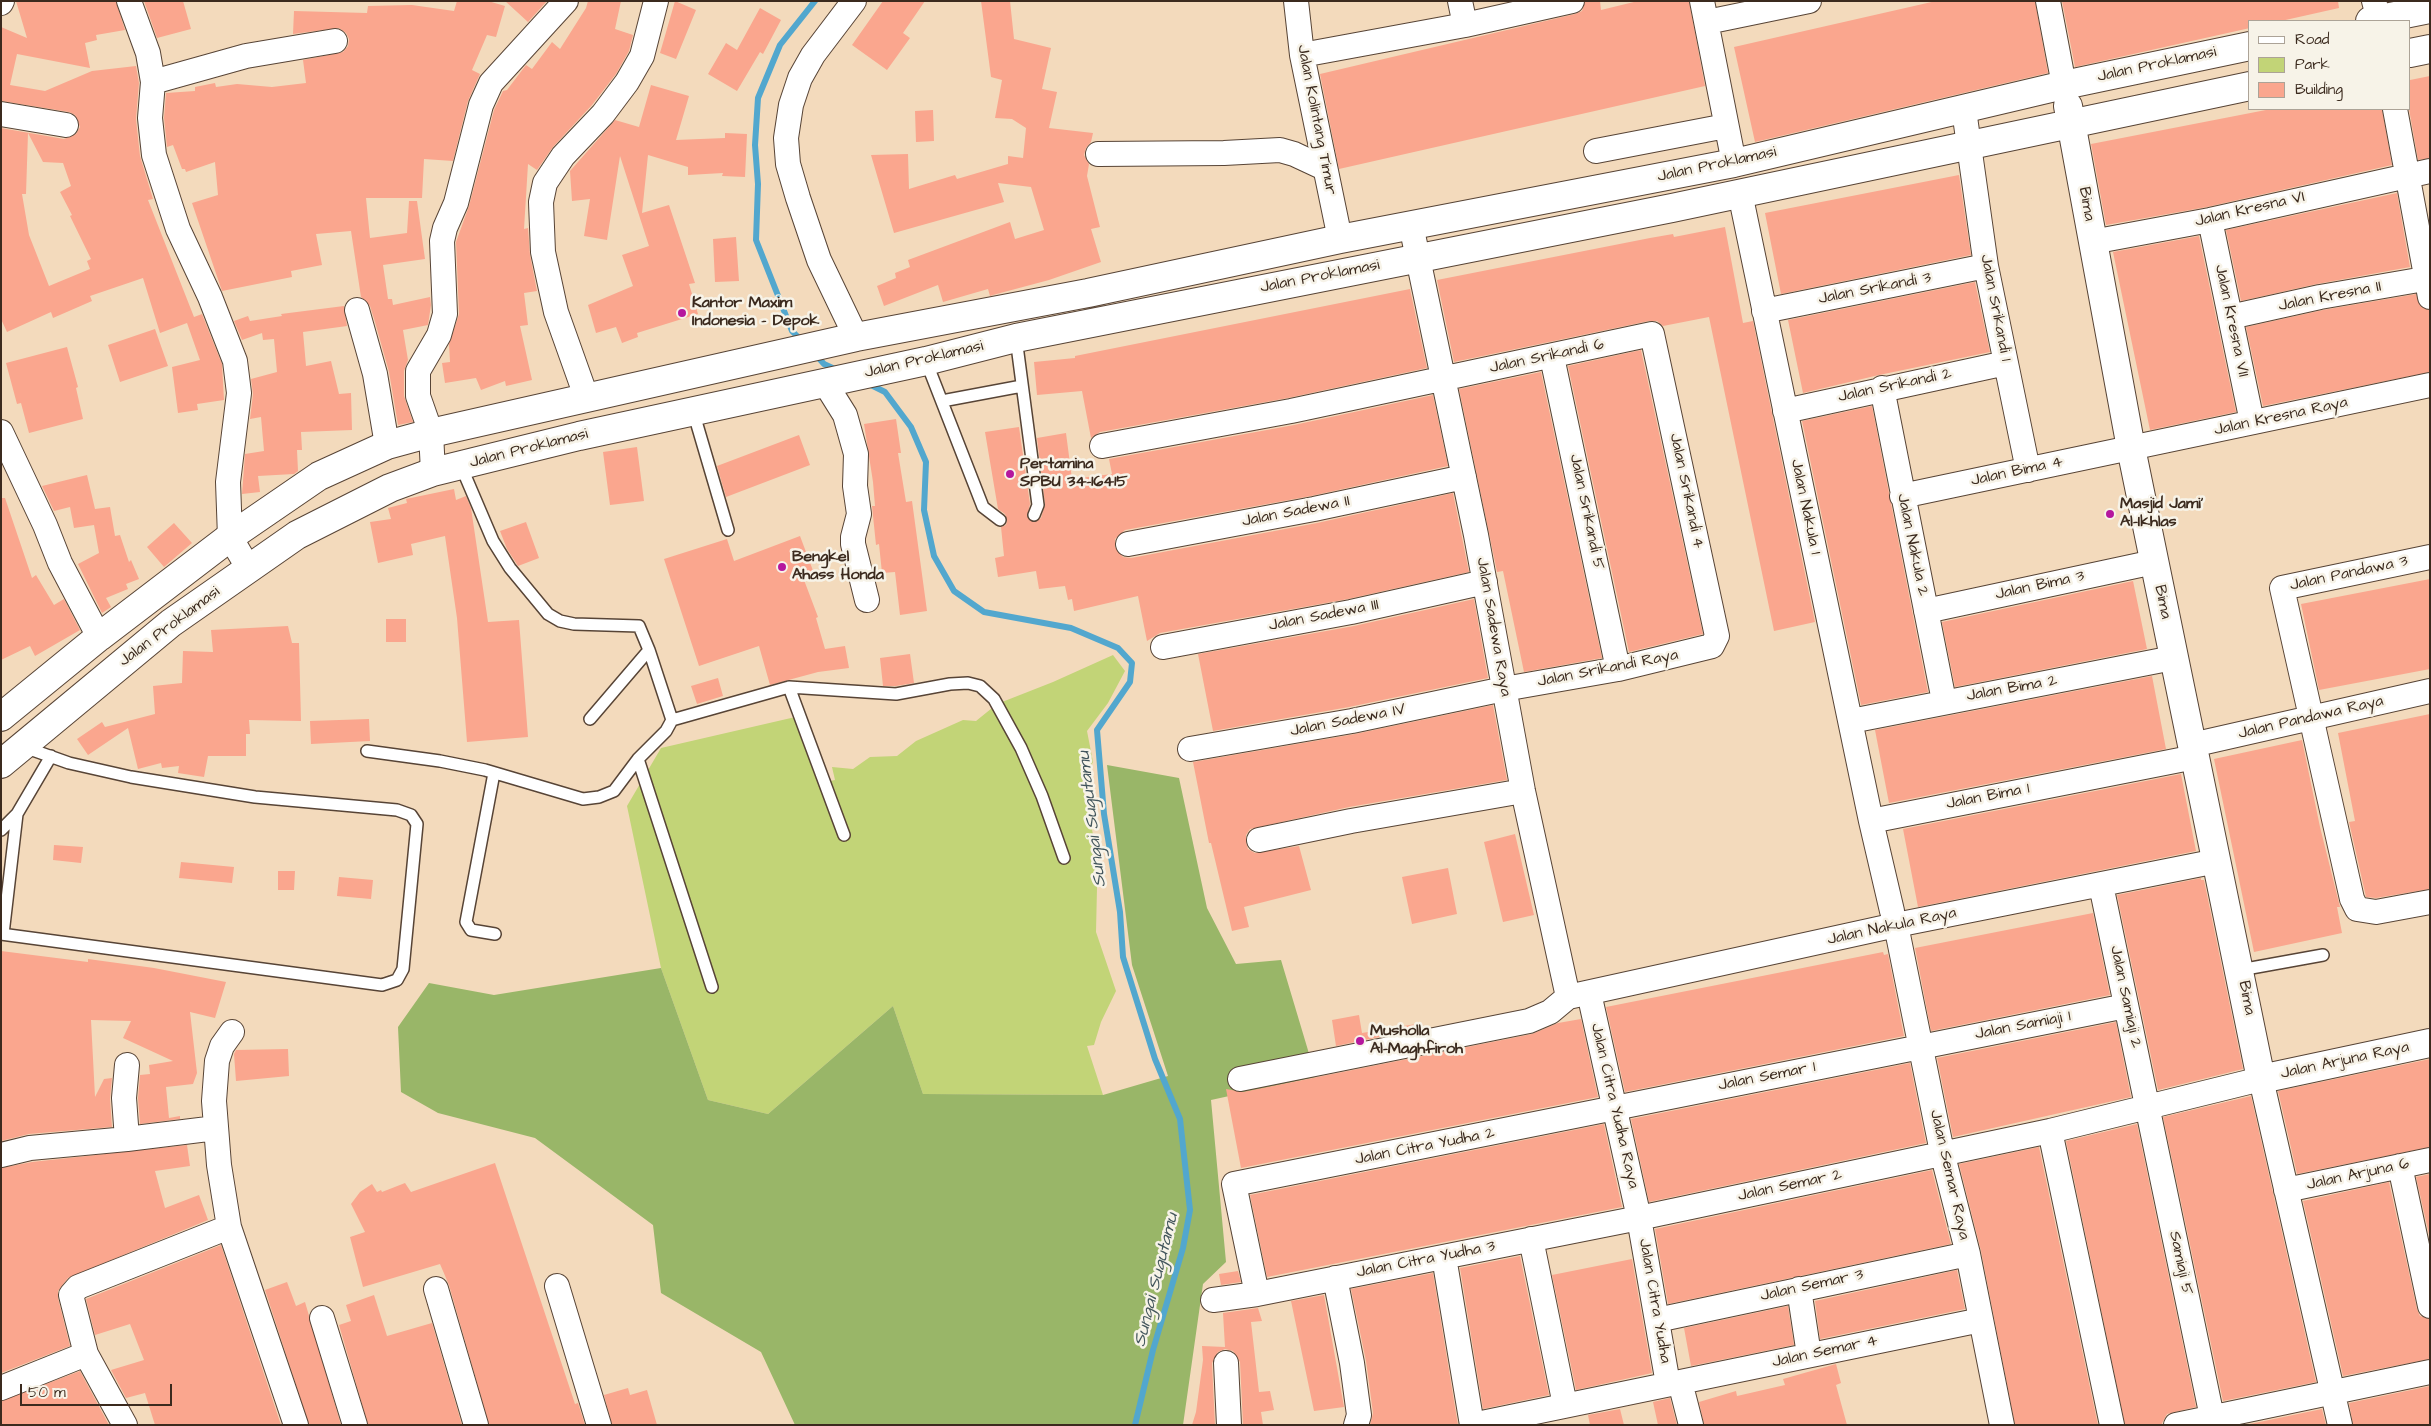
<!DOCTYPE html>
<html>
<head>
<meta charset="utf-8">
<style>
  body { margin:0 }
  #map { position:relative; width:2431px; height:1426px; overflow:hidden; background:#f3dabc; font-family:"Architects Daughter",sans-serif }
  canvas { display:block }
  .frame { position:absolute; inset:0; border:2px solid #3b2a1e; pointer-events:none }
  .legend { position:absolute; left:2248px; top:20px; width:162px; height:90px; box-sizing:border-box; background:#f7f3e8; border:1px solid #aca397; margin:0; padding:6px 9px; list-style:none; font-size:15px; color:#3b2a1e }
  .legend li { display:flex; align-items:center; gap:10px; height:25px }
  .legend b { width:25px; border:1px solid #aca397 }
  .scale { position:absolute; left:20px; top:1384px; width:152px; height:22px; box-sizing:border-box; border:2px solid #3b2a1e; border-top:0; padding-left:6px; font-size:15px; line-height:18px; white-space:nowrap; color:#3b2a1e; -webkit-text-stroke:4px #f7f3e8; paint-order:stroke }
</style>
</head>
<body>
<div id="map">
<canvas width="2431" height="1426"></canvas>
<div class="frame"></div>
<ul class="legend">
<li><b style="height:6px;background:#fff"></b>Road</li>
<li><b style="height:14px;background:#c2d477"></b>Park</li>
<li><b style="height:14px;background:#faa68e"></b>Building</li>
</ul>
<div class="scale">50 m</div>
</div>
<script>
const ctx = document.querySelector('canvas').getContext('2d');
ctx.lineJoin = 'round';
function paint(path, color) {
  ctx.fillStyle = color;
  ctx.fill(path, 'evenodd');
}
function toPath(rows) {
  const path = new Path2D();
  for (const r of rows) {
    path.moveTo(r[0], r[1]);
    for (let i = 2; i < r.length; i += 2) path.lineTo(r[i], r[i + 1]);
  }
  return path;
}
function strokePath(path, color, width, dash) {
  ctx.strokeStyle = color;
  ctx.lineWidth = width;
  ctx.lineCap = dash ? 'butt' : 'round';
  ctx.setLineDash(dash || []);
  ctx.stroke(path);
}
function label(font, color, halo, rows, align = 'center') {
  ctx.font = font + ' "Architects Daughter",sans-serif';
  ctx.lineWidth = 5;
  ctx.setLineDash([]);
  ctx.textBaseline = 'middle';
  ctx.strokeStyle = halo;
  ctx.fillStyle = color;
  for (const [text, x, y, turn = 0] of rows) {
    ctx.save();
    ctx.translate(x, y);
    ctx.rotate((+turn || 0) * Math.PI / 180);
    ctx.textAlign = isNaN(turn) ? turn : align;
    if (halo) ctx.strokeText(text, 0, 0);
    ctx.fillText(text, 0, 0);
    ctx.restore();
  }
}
paint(toPath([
  [1113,655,1125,671,1108,703,1087,731,1093,762,1082,783,1094,839,1097,888,1096,932,1116,991,1101,1022,1094,1045,1087,1046,1103,1095,923,1094,893,1006,768,1114,708,1100,661,968,627,806,661,748,804,715,825,782,835,780,832,767,853,769,870,757,897,756,916,741,963,720,976,721,997,704,1053,682]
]), '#c2d477');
paint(toPath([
  [1107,765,1179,778,1207,908,1236,964,1281,960,1316,1077,1211,1100,1226,1262,1203,1284,1183,1425,795,1425,761,1352,661,1293,653,1225,535,1138,438,1113,401,1092,398,1027,429,983,494,995,661,968,708,1100,768,1114,893,1006,923,1094,1103,1095,1168,1076,1132,965]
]), '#99b668');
strokePath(toPath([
  [803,342,792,331,756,240,758,184,755,145,758,98,780,45,815,1],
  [815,354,824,364,839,371],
  [867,383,885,392,911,427,926,462,924,510,934,556,954,591,984,612,1071,628,1118,648,1132,663,1130,682,1097,730,1104,814,1120,912,1123,957,1155,1059,1180,1119,1190,1210,1183,1248,1153,1350,1135,1425]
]), '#52a7ce', 6);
paint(toPath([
  [16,1,116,1,125,30,96,35,97,40,85,43,90,68,17,54,10,85,45,91,92,71,136,66,139,83,136,119,140,156,153,199,148,200,194,317,202,314,222,364,224,400,197,404,198,410,178,413,172,367,200,360,187,323,160,333,143,278,90,296,92,301,53,318,51,312,7,332,1,319,1,128,64,139,76,134,80,127,75,115,69,112,1,101,1,27,27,38],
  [28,133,43,162,63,163,71,186,60,192,72,215,70,216,91,259,87,261,90,269,49,286,29,235,22,194,26,194],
  [144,1,183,1,191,29,157,38],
  [457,1,488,1,505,6,496,37,487,35,472,70,480,74,468,101,453,161,424,159,422,198,366,198,370,238,407,233,409,201,417,201,425,259,383,265,388,299,392,299,393,305,430,297,431,305,428,325,403,330,408,360,404,371,404,396,413,422,398,425,389,372,375,322,370,306,361,297,351,231,316,234,322,265,291,271,292,277,222,291,192,203,218,195,215,162,186,172,185,169,182,169,173,145,167,147,164,118,166,93,195,91,195,87,215,83,216,87,237,84,272,87,306,83,303,60,343,52,348,46,349,39,346,33,339,28,293,34,294,11,367,13,368,6,412,5,454,11],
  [505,1,547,1,528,22],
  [588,1,621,1,615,29,633,35,629,51,616,74,592,105,553,147,537,170,528,164,524,229,528,228,530,255,537,291,524,293,528,325,520,326,532,380,506,386,505,381,481,390,476,378,445,383,442,363,450,362,449,344,459,314,456,242,469,206,494,110,503,91,507,90,526,65,532,69,552,42,560,49,586,8],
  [675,1,696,10,676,59,660,53],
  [883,1,925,1,903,33,910,38,887,70,852,45],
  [981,1,1010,1,1014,39,1051,48,1042,89,1057,92,1049,128,1093,133,1091,142,1086,148,1084,155,1089,164,1087,176,1100,227,1091,229,1101,262,1049,280,993,295,990,296,988,289,943,302,938,285,884,306,877,286,896,278,895,273,910,267,908,260,1010,222,1015,239,1044,230,1031,187,998,183,1004,202,894,233,871,155,908,154,909,189,955,175,957,179,1008,164,1008,156,1023,158,1026,128,1012,119,995,118,1002,80,991,77],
  [1585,1,1600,1,1601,10,1638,1,1689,1,1705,86,1339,169,1320,74,1575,14,1582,11],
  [1936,1,2035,1,2048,73,1755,142,1734,47],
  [2062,1,2338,1,2339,8,2281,21,2250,21,2250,28,2075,67],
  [760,8,781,20,763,54,760,52,737,91,708,74,726,43,737,50],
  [2430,76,2430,158,2418,160,2409,109,2410,80],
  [651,85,689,96,676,140,725,138,725,133,747,134,745,177,722,176,723,173,688,175,688,167,648,155,642,213,669,205,695,283,689,284,698,314,637,333,638,337,622,343,616,327,596,333,588,305,633,286,622,255,649,246,620,156,607,240,584,236,590,199,572,201,570,171,615,120,639,127],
  [2271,109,2382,109,2392,165,2207,207,2106,225,2091,144],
  [933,110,934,141,916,142,915,111],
  [1959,175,1971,255,1781,294,1765,213],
  [2397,193,2410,267,2317,284,2241,301,2226,230],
  [1725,227,1743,323,1753,321,1815,622,1774,631,1709,317,1663,326,1657,321,1649,321,1454,362,1437,280,1650,238,1673,234,1674,237],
  [2199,236,2236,412,2150,430,2113,252],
  [736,237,739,281,715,282,713,239],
  [1975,282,1990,352,1879,375,1803,393,1788,320],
  [1410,289,1427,368,1288,398,1100,432,1091,438,1082,391,1037,395,1034,362,1075,358,1075,356],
  [2416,294,2420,306,2430,310,2430,372,2263,406,2246,327,2323,310],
  [344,306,347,326,303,332,306,366,331,361,339,394,351,393,352,430,301,432,302,450,297,450,298,471,294,474,258,476,260,492,242,494,245,454,264,451,261,417,250,419,253,394,251,379,277,372,274,339,263,340,262,333,242,340,234,321,248,316,250,321,282,316,281,314],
  [155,329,168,366,120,382,108,345],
  [67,347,78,387,76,388,83,419,29,433,21,403,17,404,6,363],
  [1641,350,1703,634,1629,652,1568,366],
  [1541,372,1602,658,1524,672,1503,571,1497,572,1459,389],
  [1433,395,1448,466,1311,496,1125,530,1115,539,1115,547,1123,557,1131,558,1317,523,1453,493,1469,572,1348,599,1160,633,1147,641,1138,596,1074,611,1072,599,1068,600,1065,586,1039,589,1036,571,998,577,995,558,1004,556,1001,527,1006,525,1007,520,1005,514,998,509,985,432,1019,427,1030,504,1027,517,1035,522,1041,518,1045,504,1037,438,1066,433,1072,479,1112,474,1109,459,1294,425],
  [1872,406,1928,692,1861,705,1802,421],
  [896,419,901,453,898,453,906,502,912,501,927,611,900,615,895,572,882,573,879,544,876,545,872,506,875,506,873,482,864,424],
  [799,435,810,465,726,497,717,466],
  [637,447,644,501,610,505,603,452],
  [87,475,95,509,110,507,115,536,120,535,129,562,131,560,139,579,126,584,128,589,106,598,111,607,102,613,78,564,99,553,94,525,74,528,70,507,54,511,42,486],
  [454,489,456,500,466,496,471,508,488,622,519,620,528,737,467,742,457,618,445,536,411,544,413,555,378,563,370,522,391,519,388,508,407,503,406,499],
  [1,498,5,498,32,578,36,575,54,605,64,599,80,630,35,656,30,646,1,660],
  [526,522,539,558,518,566,507,549,500,531],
  [174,523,192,543,164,567,147,547],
  [800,536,815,576,804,580,818,617,816,618,825,649,845,646,849,668,818,672,770,685,759,646,699,666,664,559,727,539,734,561],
  [2430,579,2430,669,2319,690,2301,604],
  [2133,581,2147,649,1955,687,1942,622],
  [1474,599,1488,678,1349,707,1213,731,1198,654,1354,626],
  [386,619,406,619,406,642,386,642],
  [288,626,292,643,299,643,301,721,249,720,250,734,246,734,246,756,208,756,204,777,178,773,179,766,162,768,161,763,138,769,128,728,88,755,77,739,102,722,105,727,155,714,153,686,182,683,183,651,213,652,211,630],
  [910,654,914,683,896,686,883,686,880,658],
  [2152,676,2166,749,1889,803,1875,730],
  [718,678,723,696,697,704,691,686],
  [1493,705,1507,780,1349,807,1250,829,1246,835,1246,842,1248,849,1255,853,1299,846,1311,890,1244,907,1249,927,1232,931,1211,843,1209,843,1193,762,1355,734],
  [2430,714,2430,889,2376,898,2366,897,2349,822,2355,821,2338,733],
  [369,719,370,741,311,744,310,721],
  [2302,740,2320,827,2340,907,2337,907,2342,933,2254,952,2214,759],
  [2181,774,2196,851,1918,907,1903,829],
  [1515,834,1534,915,1503,922,1484,842],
  [54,845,83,847,81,863,53,860],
  [181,862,234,867,232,883,179,878],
  [1448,868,1457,914,1412,924,1402,877],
  [278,871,295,871,294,890,278,890],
  [339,877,373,880,371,899,337,896],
  [2201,878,2201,880,2204,880,2243,1069,2158,1090,2117,895],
  [2093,913,2110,995,1931,1031,1915,948],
  [1,951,88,962,88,959,154,968,226,982,215,1018,190,1012,197,1073,193,1084,166,1087,169,1118,180,1116,180,1119,140,1124,138,1098,140,1075,150,1074,149,1065,173,1061,123,1038,131,1021,91,1020,95,1097,104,1079,112,1078,110,1099,112,1127,29,1134,1,1141],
  [1883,952,1884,955,1888,954,1904,1036,1625,1092,1606,1007],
  [1359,1015,1362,1033,1422,1023,1423,1028,1336,1046,1332,1020],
  [1581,1019,1598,1097,1241,1168,1226,1089,1243,1092,1532,1034,1558,1023],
  [2116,1022,2131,1097,1953,1137,1937,1058],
  [288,1049,289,1076,236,1081,234,1054,236,1050],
  [2430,1059,2430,1147,2297,1174,2278,1091],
  [1910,1063,1926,1143,1649,1202,1631,1119],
  [2251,1096,2316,1382,2223,1401,2163,1117],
  [1604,1124,1622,1207,1267,1277,1250,1195],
  [2137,1124,2196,1407,2167,1414,2161,1425,2125,1425,2066,1141],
  [187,1145,190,1166,155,1171,165,1208,199,1195,208,1220,68,1278,58,1291,58,1298,70,1346,1,1373,1,1168,32,1162],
  [2039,1147,2098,1425,2015,1425,1981,1251,1959,1164],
  [495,1163,575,1404,578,1403,585,1425,489,1425,449,1285,440,1264,363,1287,350,1237,365,1232,351,1204,360,1192,372,1184,377,1192,381,1190,382,1192,405,1183,411,1192],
  [1932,1170,1951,1244,1668,1304,1655,1229],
  [2430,1174,2430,1239,2416,1177],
  [2389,1182,2417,1309,2420,1316,2430,1319,2430,1359,2343,1376,2303,1201],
  [221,1245,281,1425,155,1425,145,1393,126,1398,111,1370,144,1360,130,1324,95,1335,86,1299],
  [1520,1256,1549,1395,1483,1409,1460,1268],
  [1632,1259,1652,1373,1576,1390,1552,1275],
  [1957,1270,1965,1309,1820,1339,1815,1301],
  [1238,1271,1241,1282,1221,1285,1219,1274],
  [1433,1273,1458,1425,1370,1425,1373,1413,1366,1361,1351,1289],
  [287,1282,296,1306,305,1302,341,1425,309,1425,265,1290],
  [374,1295,387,1336,432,1323,462,1425,368,1425,339,1325,351,1321,346,1305],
  [1324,1295,1344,1407,1314,1411,1291,1301],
  [1788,1306,1794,1345,1691,1366,1684,1328],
  [1258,1308,1262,1321,1251,1322,1259,1392,1270,1391,1274,1410,1261,1412,1263,1425,1243,1425,1240,1362,1233,1351,1225,1349,1218,1352,1212,1363,1215,1425,1192,1425,1196,1412,1203,1360,1202,1346,1225,1347,1223,1313],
  [1836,1364,1841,1383,1836,1385,1847,1425,1704,1425,1699,1402,1736,1391,1737,1396,1785,1385,1783,1379],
  [80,1371,109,1425,1,1425,1,1401],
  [2430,1386,2430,1425,2353,1425,2349,1403],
  [628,1388,630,1395,647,1390,657,1425,612,1425,604,1395],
  [1670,1398,1677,1425,1658,1425,1653,1402],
  [1620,1409,1624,1425,1590,1425,1588,1415],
  [2322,1409,2326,1425,2245,1425]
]), '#faa68e');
const service = toPath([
  [1016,338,1038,505,1034,515],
  [926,361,983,507,1000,520],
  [942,401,1022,386],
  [693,411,728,530],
  [789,687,896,694,950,684,968,683,980,686,994,699,1021,748,1042,796,1064,858],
  [590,719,649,650],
  [672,720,789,687,844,835],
  [367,751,440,761,485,770,583,799,599,797,614,791,638,759,666,731,672,720,649,650,639,626,574,624,560,621,548,614,510,568,493,541,461,466],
  [638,759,712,987],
  [494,773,466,922,471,930,495,934],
  [1,830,17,814],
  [1,934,382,985,397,980,403,969,417,824,411,815,397,810,255,797,131,777,69,763,24,747],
  [3,934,17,814,51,756],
  [2240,970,2323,955]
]);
const minor = toPath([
  [129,1,148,53,153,82,150,118,154,155,178,229,210,297,235,361,239,393,228,482,230,537,249,569],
  [854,1,813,55,800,78,791,105,786,138,788,164,798,198,819,260,856,337],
  [1296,1,1302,55,1340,239],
  [1460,1,1465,25],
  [1702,1,1734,163],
  [2048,1,2064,85],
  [2374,1,2379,20],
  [1,3,2,1],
  [1707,22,1809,1],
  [1302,55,1465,25,1572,1],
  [153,82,246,56,335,41],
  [2395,109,2430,297],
  [1964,110,1986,266,2028,470],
  [1,114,66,125],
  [1596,151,1726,126],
  [1098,154,1224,153,1280,150,1294,154,1324,168],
  [1740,193,1871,821],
  [2210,220,2252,422],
  [1411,225,1476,535,1523,791,1568,997],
  [2092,242,2210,220,2430,171],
  [357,310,375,374,387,445],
  [1764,311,1986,266],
  [2230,317,2320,297,2430,278],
  [1552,357,1618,669],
  [825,383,845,415,856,454,855,486,859,514,853,537,853,544,867,600],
  [1882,388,1944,701],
  [587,399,556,312,543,252,541,202,545,183,563,156,603,114,627,82,642,56,656,1],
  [1785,411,2006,363],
  [1,432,45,525,60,563,99,637],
  [1102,446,1291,411,1652,334,1717,636,1712,646,1618,669,1504,689,1352,721,1190,749],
  [433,472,431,433,418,396,418,371,439,335,445,314,442,241,445,228,456,203,481,105,491,83,566,1],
  [1902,496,2430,385],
  [1128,544,1314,509,1464,477],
  [2430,557,2282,588,2352,899,2357,909,2376,912,2430,902],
  [1926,611,2154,562],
  [1163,647,1351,612,1485,582],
  [1851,721,2173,658],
  [1259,840,1351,821,1523,791],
  [2101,885,2212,1417],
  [1892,911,1871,821,2195,757,2192,745,2430,691],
  [1896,925,1942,1152,1968,1254,2002,1425],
  [1589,993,1639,1218,1668,1384],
  [232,1032,222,1046,217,1061,214,1101,219,1165,229,1227,296,1425],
  [127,1065,124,1098,127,1139],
  [1240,1079,1529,1021,1550,1012,1568,997,1896,925,2217,861],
  [2050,1131,2112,1425],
  [1,1155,30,1148,127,1139,216,1128],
  [2400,1166,2430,1306],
  [2286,1190,2430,1160],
  [1531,1239,1565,1405],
  [1444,1257,1472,1425,1981,1320],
  [1335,1278,1352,1363,1359,1415,1356,1425],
  [557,1286,599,1425],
  [436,1289,476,1425],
  [1799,1289,1809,1355],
  [1257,1294,1234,1184,2126,1006],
  [1213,1300,1257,1294,1639,1218,2050,1131,2261,1079,2340,1425],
  [322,1318,355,1425],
  [1657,1320,1968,1254],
  [1226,1363,1229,1425],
  [1680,1382,1691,1425],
  [1,1388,86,1354],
  [125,1425,86,1354,71,1295,78,1287,229,1227],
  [2176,1425,2430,1372]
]);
const tertiary = toPath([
  [2370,21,2430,9],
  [2410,53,2430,49],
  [2068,106,2131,448,2192,745],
  [1,717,99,637,230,537,319,476,387,445,431,433,856,337,1088,293,1340,239,1734,163,2064,85,2250,46],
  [2195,757,2261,1079,2430,1043],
  [1,764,171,623,297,535,390,488,433,472,579,436,926,361,1016,338,1672,208,2250,86]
]);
strokePath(service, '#574436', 14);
strokePath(minor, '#574436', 26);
strokePath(tertiary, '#574436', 30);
strokePath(service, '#fff', 11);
strokePath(minor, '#fff', 24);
strokePath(tertiary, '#fff', 28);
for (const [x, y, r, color] of [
  [682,313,5,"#b5179e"],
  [1010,474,5,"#b5179e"],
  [2110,514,5,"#b5179e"],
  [782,567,5,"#b5179e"],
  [1360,1041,5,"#b5179e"]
]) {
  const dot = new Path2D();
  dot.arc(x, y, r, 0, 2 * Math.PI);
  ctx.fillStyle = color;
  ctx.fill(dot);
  strokePath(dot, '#f7f3e8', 2);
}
label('16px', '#3b2a1e', '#f7f3e8', [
  ["Jalan Proklamasi",2157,65,-12],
  ["Jalan Kolintang Timur",1316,120,79],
  ["Jalan Proklamasi",1717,165,-12],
  ["Bima",2086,204,80],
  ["Jalan Kresna VI",2250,210,-13],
  ["Jalan Proklamasi",1320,277,-11],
  ["Jalan Srikandi 3",1875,289,-11],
  ["Jalan Kresna II",2330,297,-11],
  ["Jalan Srikandi 1",1995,308,79],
  ["Jalan Kresna VII",2231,321,78],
  ["Jalan Srikandi 6",1547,357,-12],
  ["Jalan Proklamasi",924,360,-13],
  ["Jalan Srikandi 2",1895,386,-12],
  ["Jalan Kresna Raya",2281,417,-12],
  ["Jalan Proklamasi",529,449,-14],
  ["Jalan Bima 4",2017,472,-12],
  ["Jalan Srikandi 4",1686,491,78],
  ["Jalan Nakula 1",1805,507,78],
  ["Jalan Sadewa II",1296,512,-11],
  ["Jalan Srikandi 5",1586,512,78],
  ["Jalan Nakula 2",1912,545,78],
  ["Jalan Pandawa 3",2349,574,-12],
  ["Jalan Bima 3",2040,586,-12],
  ["Bima",2162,602,78],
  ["Jalan Sadewa III",1324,616,-11],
  ["Jalan Proklamasi",170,627,-37],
  ["Jalan Sadewa Raya",1493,627,80],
  ["Jalan Srikandi Raya",1608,669,-11],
  ["Jalan Bima 2",2012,689,-10],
  ["Jalan Pandawa Raya",2311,718,-13],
  ["Jalan Sadewa IV",1348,721,-11],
  ["Jalan Bima 1",1988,797,-11],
  ["Jalan Nakula Raya",1892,927,-12],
  ["Jalan Samiaji 2",2125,997,78],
  ["Bima",2246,998,79],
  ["Jalan Samiaji 1",2023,1026,-11],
  ["Jalan Arjuna Raya",2345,1061,-12],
  ["Jalan Semar 1",1767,1077,-11],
  ["Jalan Citra Yudha Raya",1614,1106,77],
  ["Jalan Citra Yudha 2",1425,1147,-11],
  ["Jalan Semar Raya",1949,1175,77],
  ["Jalan Arjuna 6",2358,1175,-12],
  ["Jalan Semar 2",1790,1186,-12],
  ["Jalan Citra Yudha 3",1426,1260,-11],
  ["Samiaji 5",2180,1263,78],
  ["Jalan Semar 3",1812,1286,-12],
  ["Jalan Citra Yudha",1654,1301,80],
  ["Jalan Semar 4",1825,1352,-12]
]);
label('bold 16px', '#3b2a1e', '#f7f3e8', [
  ["Kantor Maxim",692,304],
  ["Indonesia - Depok",692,322],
  ["Pertamina",1020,465],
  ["SPBU 34-16415",1020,483],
  ["Masjid Jami'",2120,505],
  ["Al-Ikhlas",2120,523],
  ["Bengkel",792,558],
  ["Ahass Honda",792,576],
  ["Musholla",1370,1032],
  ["Al-Maghfiroh",1370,1050]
], 'left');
label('italic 18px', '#43565c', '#f7f3e8', [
  ["Sungai Sugutamu",1093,819,-97],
  ["Sungai Sugutamu",1157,1280,-76]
]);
</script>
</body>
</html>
